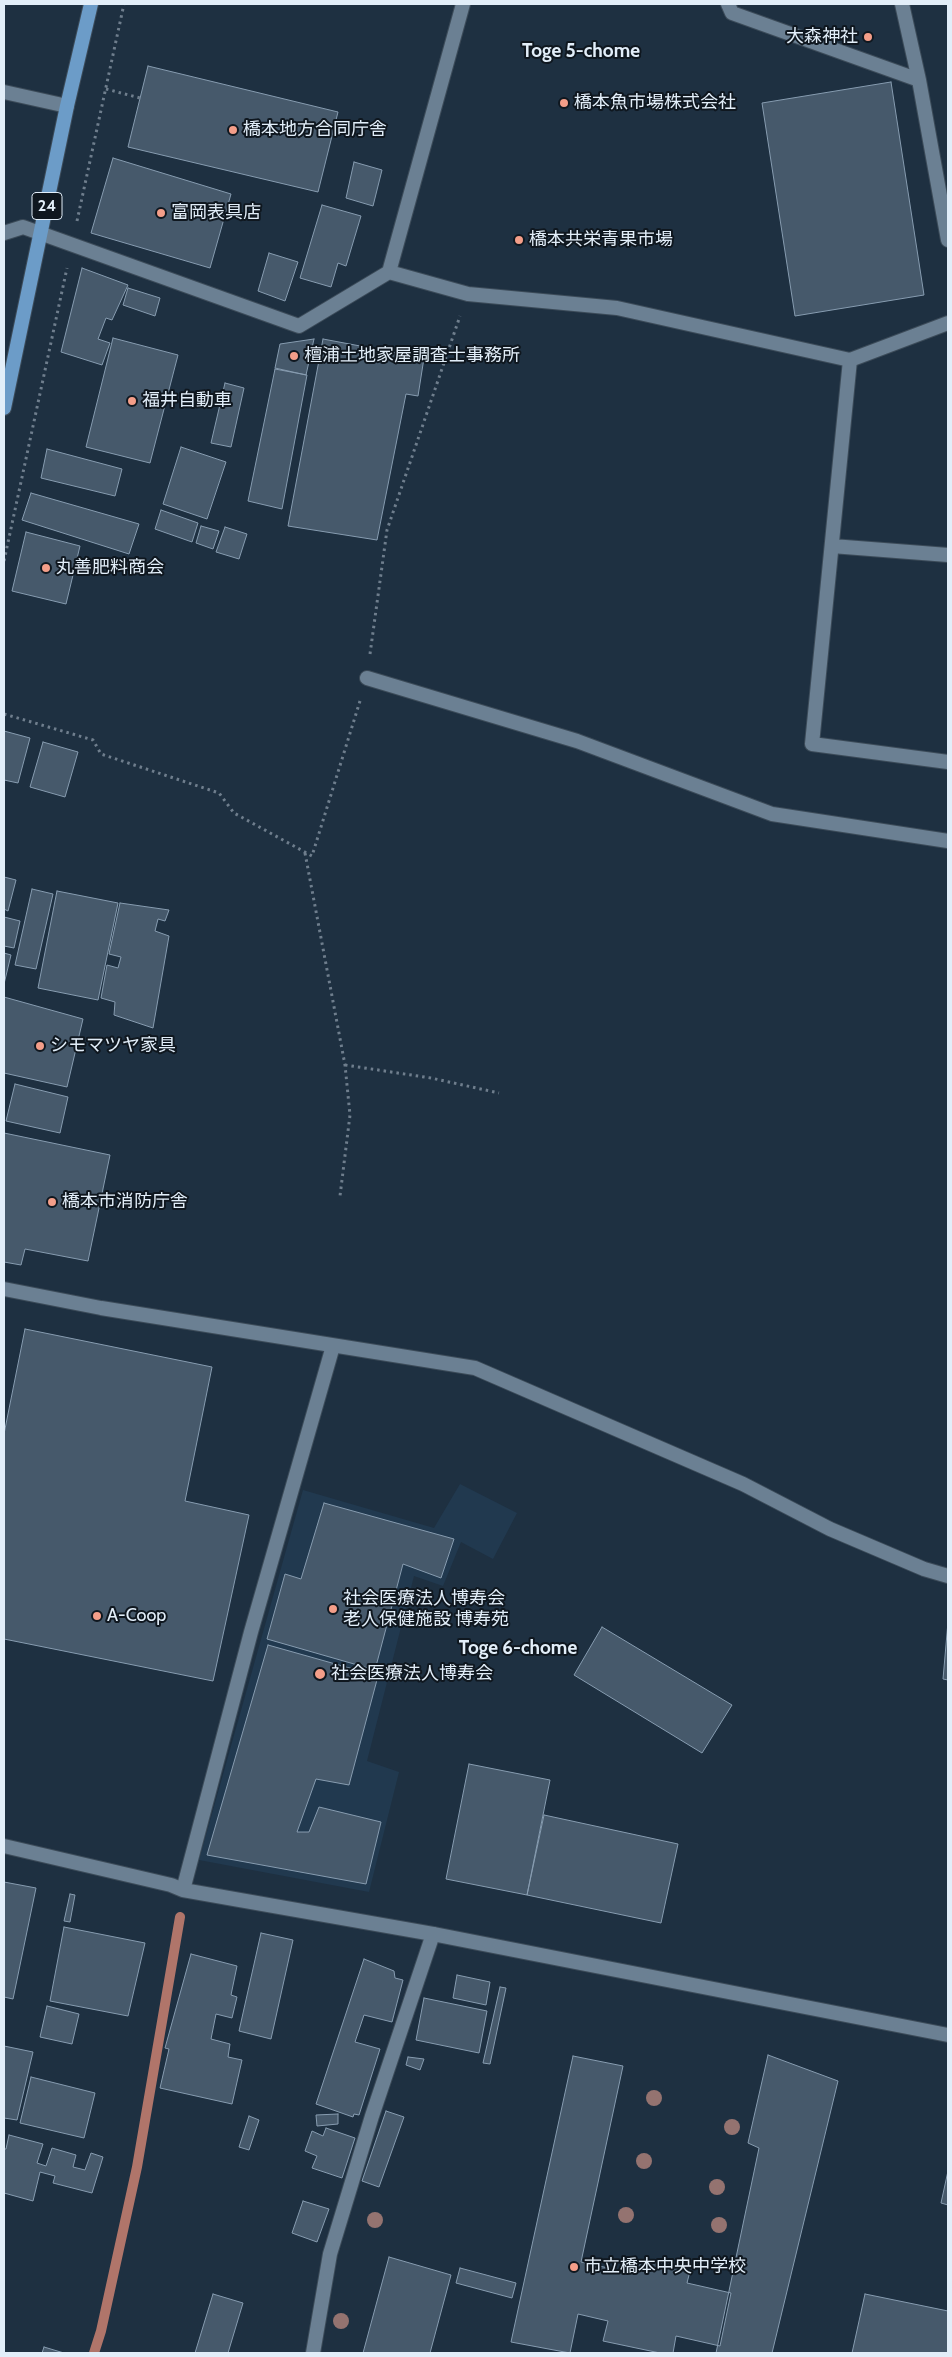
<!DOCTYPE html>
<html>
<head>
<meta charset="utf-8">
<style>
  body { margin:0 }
  #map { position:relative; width:952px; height:2357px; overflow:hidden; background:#1e3041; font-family:Cabin,sans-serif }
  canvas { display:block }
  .frame { position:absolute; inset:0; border:5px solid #e2eef9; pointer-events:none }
</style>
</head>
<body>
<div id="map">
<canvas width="952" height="2357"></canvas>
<div class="frame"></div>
</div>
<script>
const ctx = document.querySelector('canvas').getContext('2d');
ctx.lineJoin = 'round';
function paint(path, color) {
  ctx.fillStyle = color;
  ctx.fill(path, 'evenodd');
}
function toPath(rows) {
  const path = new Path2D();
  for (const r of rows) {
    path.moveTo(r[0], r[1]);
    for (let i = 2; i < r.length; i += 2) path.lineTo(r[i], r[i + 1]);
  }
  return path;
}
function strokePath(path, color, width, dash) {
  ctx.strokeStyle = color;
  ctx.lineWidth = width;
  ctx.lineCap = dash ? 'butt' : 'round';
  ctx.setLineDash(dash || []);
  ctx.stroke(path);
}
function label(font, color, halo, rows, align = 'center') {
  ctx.font = font + ' Cabin,"Noto Sans JP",sans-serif';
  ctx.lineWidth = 4;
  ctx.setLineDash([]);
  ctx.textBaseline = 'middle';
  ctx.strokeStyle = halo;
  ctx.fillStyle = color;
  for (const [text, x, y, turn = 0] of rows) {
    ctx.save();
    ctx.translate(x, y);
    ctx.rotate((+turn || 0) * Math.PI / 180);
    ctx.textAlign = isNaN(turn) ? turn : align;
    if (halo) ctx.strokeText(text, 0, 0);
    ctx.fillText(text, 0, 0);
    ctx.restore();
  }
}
paint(toPath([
  [460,1484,517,1513,493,1559,461,1542,443,1586,414,1576,367,1761,399,1772,369,1892,199,1860,303,1490,434,1528]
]), '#21394f');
strokePath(toPath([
  [94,2353,101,2331,137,2167,180,1917]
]), '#b0756a', 10);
const building = toPath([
  [148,66,338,112,318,192,128,147,148,66],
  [891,82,924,295,795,316,762,103,891,82],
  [113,158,231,194,210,268,91,233,113,158],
  [354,162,382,170,373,206,346,198,354,162],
  [322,205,361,216,346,266,338,263,331,287,300,278,322,205],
  [269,253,298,262,285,301,258,291,269,253],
  [82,268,128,285,112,320,106,318,98,339,110,343,102,365,61,352,82,268],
  [128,288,160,298,155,316,123,305,128,288],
  [113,338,178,355,150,463,86,447,113,338],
  [314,339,306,375,275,368,280,344,314,339],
  [323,339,424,358,418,396,406,394,377,540,288,526,323,339],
  [275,369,307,375,282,509,248,501,275,369],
  [225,383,244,388,231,447,211,443,225,383],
  [181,447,226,462,207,519,163,504,181,447],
  [47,449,122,469,115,496,41,478,47,449],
  [31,493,139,524,129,554,22,520,31,493],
  [161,510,198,523,192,542,155,529,161,510],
  [201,526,219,531,213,549,196,543,201,526],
  [225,527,247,534,239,559,216,552,225,527],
  [26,532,80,546,66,604,12,591,26,532],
  [4,731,30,738,18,783,4,780,4,731],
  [43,742,78,752,65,797,30,787,43,742],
  [4,877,16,880,8,911,4,909,4,877],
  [32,889,53,894,36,969,15,965,32,889],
  [57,891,118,903,98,1000,38,988,57,891],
  [120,903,169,910,165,921,158,919,155,931,169,936,153,1028,114,1015,115,1002,101,998,107,965,118,968,121,957,109,954,120,903],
  [4,917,20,921,14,948,4,946,4,917],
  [4,953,11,955,4,984,4,953],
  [4,997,83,1019,67,1087,4,1073,4,997],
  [15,1084,68,1097,60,1133,6,1121,15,1084],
  [4,1133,110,1155,88,1261,25,1249,21,1265,4,1262,4,1133],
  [25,1329,212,1367,185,1501,249,1515,213,1681,4,1639,4,1434,25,1329],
  [324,1503,454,1539,441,1578,403,1564,375,1670,267,1639,285,1574,301,1579,324,1503],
  [948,1622,948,1680,943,1679,948,1622],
  [602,1627,732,1705,702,1753,574,1675,602,1627],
  [268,1645,378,1676,349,1785,316,1779,297,1832,309,1832,319,1807,381,1822,366,1884,207,1855,268,1645],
  [469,1764,550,1780,527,1895,446,1879,469,1764],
  [544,1815,678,1844,661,1923,527,1895,544,1815],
  [4,1882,36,1888,13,1999,4,1997,4,1882],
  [70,1894,75,1895,70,1922,64,1921,70,1894],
  [64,1927,145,1943,128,2016,50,2001,64,1927],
  [261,1933,293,1940,271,2039,239,2031,261,1933],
  [191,1954,237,1966,231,1995,237,1997,232,2018,216,2014,211,2039,230,2044,228,2057,242,2060,232,2104,160,2088,169,2049,165,2048,191,1954],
  [364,1959,394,1971,395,1978,403,1980,392,2022,364,2015,355,2042,380,2049,359,2115,354,2114,353,2117,316,2104,364,1959],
  [457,1975,490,1982,486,2005,453,1998,457,1975],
  [500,1987,506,1988,490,2064,483,2063,500,1987],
  [424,1998,487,2011,479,2053,416,2040,424,1998],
  [47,2006,79,2014,72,2044,40,2037,47,2006],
  [4,2046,33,2052,17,2120,4,2118,4,2046],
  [768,2055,838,2081,772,2353,716,2353,759,2148,748,2143,768,2055],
  [573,2056,623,2066,581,2262,622,2271,625,2257,690,2271,687,2283,731,2293,720,2346,676,2336,673,2353,660,2353,603,2341,608,2321,578,2314,570,2353,511,2342,573,2056],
  [408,2057,424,2059,420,2070,406,2065,408,2057],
  [31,2077,95,2093,84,2138,20,2123,31,2077],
  [386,2111,404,2117,379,2187,362,2181,386,2111],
  [338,2114,338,2124,317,2126,316,2115,338,2114],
  [249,2116,259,2120,249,2150,239,2147,249,2116],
  [326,2128,355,2138,342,2178,312,2168,317,2156,305,2151,312,2131,323,2136,326,2128],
  [9,2135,43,2144,37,2163,46,2166,52,2148,76,2155,73,2167,85,2170,91,2153,103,2157,92,2193,53,2183,55,2176,40,2172,33,2201,4,2193,4,2149,6,2149,9,2135],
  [948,2171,948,2205,941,2203,948,2171],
  [303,2201,329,2209,317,2242,292,2233,303,2201],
  [389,2257,451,2275,430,2353,363,2353,389,2257],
  [460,2268,516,2283,512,2298,456,2283,460,2268],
  [213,2294,243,2303,228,2353,195,2353,213,2294],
  [865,2294,948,2311,948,2353,852,2353,865,2294],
  [44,2347,64,2353,42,2353,44,2347]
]);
paint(building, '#46596b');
strokePath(building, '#879cb0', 1);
const service = toPath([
  [313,2353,330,2254,372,2116,433,1934]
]);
const minor = toPath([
  [728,4,732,13,919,80],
  [902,4,919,80,948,240],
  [4,92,67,106],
  [4,233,23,227,299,326,389,272,463,4],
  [389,272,468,294,617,308,850,360],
  [948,323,850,360,812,744,948,762],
  [832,546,948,555],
  [367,678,577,741,772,814,948,841],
  [4,1289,101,1308,475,1368,743,1484,830,1529,924,1569,948,1576],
  [4,1846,171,1885,183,1890,433,1934,948,2035],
  [183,1890,251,1632,333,1346]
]);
const trunk = toPath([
  [4,408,67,106,91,4]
]);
strokePath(service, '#3c4b59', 16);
strokePath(minor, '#3c4b59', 16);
strokePath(trunk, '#3c4b59', 16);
strokePath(toPath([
  [106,89,140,98],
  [77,221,124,4],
  [4,561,67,268],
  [370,654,387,530,460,316],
  [4,714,93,740,101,754,219,793,234,813,312,856,360,701],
  [305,853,345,1065,350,1115,340,1196],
  [345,1065,431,1078,499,1093]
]), '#6f7e8d', 3, [2.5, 4]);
strokePath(service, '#6b8093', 14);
strokePath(minor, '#6b8093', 14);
strokePath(trunk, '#6c9cc8', 14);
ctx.fillStyle = '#947370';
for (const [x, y] of [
  [654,2098],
  [732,2127],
  [644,2161],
  [717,2187],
  [626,2215],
  [375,2220],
  [719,2225],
  [341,2321]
]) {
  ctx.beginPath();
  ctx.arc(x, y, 8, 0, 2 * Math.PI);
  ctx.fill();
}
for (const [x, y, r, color] of [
  [868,37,5,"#f49e89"],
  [564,103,5,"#f49e89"],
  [233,130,5,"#f49e89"],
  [161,213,5,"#f49e89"],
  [519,240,5,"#f49e89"],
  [294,356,5,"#f49e89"],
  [132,401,5,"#f49e89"],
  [46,568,5,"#f49e89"],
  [40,1046,5,"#f49e89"],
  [52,1202,5,"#f49e89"],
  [333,1609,5,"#f49e89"],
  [97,1616,5,"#f49e89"],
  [320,1674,6,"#f49e89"],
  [574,2267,5,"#f49e89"]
]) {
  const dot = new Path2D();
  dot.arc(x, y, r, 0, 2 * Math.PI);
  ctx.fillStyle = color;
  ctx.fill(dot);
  strokePath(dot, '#0f171f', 2);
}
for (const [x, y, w] of [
  [47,206,30]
]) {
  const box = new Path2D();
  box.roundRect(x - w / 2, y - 13.5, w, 27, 4);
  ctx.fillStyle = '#0f171f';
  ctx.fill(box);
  strokePath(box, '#e2eef9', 1);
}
label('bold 16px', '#e2eef9', null, [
  ["24",47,206]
]);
label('18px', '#e2eef9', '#0f171f', [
  ["大森神社",858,37,"right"],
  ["橋本魚市場株式会社",574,103],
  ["橋本地方合同庁舎",243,130],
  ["富岡表具店",171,213],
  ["橋本共栄青果市場",529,240],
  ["檀浦土地家屋調査士事務所",304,356],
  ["福井自動車",142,401],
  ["丸善肥料商会",56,568],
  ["シモマツヤ家具",50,1046],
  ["橋本市消防庁舎",62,1202],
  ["社会医療法人博寿会",343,1599],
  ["老人保健施設 博寿苑",343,1620],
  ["A-Coop",107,1616],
  ["社会医療法人博寿会",331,1674],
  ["市立橋本中央中学校",584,2267]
], 'left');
label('bold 19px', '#e2eef9', '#0f171f', [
  ["Toge 5-chome",581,51],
  ["Toge 6-chome",518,1648]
]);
</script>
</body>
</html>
